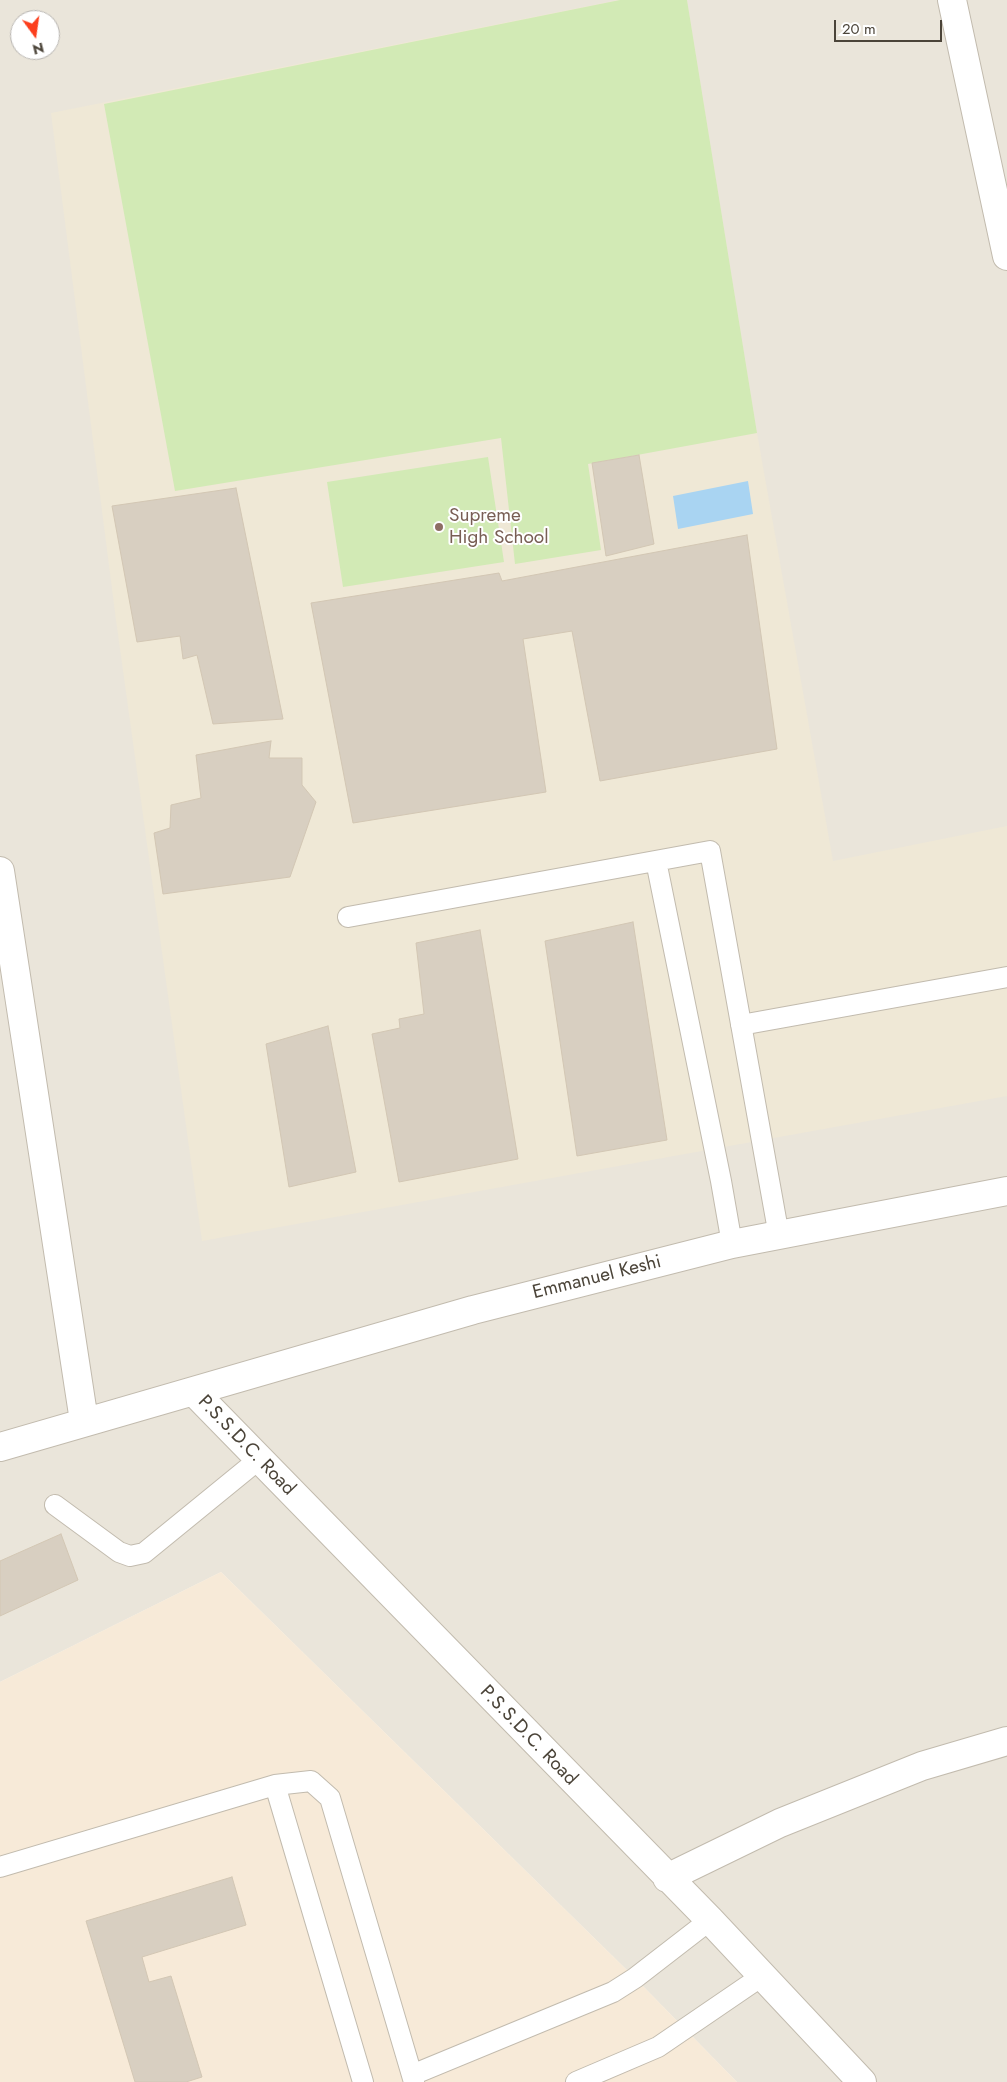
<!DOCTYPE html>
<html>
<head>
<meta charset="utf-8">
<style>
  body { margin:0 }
  #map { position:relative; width:1007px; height:2082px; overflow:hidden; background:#f6f3ec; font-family:Jost,sans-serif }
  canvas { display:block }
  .north { position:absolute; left:10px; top:10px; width:50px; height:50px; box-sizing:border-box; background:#fff; border:1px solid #b7b4b0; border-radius:50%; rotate:166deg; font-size:14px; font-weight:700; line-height:20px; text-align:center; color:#4b4439 }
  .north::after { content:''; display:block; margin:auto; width:18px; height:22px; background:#fc3f1d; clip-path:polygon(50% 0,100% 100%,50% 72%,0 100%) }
  .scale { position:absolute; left:834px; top:20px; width:108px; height:22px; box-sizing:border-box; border:2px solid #4b4439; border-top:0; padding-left:6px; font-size:15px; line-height:18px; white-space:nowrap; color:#4b4439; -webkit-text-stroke:4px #fff; paint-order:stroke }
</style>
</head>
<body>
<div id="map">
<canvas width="1007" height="2082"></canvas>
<div class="north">N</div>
<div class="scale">20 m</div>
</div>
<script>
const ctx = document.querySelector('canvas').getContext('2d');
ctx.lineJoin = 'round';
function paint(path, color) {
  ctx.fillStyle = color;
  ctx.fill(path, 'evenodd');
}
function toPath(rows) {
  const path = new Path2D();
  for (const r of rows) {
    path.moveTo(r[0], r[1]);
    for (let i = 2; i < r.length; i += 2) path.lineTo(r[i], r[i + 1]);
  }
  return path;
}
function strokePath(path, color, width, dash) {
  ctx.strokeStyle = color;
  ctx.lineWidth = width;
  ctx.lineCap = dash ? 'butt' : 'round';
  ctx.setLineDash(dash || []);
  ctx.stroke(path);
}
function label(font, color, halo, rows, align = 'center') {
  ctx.font = font + ' Jost,sans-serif';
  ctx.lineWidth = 4;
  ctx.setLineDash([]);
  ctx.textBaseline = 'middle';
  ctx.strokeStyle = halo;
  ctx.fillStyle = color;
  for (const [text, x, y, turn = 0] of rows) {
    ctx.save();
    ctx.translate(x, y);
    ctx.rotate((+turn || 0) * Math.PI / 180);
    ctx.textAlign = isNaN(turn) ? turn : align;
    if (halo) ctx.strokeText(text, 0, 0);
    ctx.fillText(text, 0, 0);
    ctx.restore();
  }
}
paint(toPath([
  [0,0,1007,0,1007,2082,737,2082,635,1978,221,1572,0,1682],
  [20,20,50,20,50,50,20,50]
]), '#eae5da');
paint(toPath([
  [221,1572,635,1978,737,2082,0,2082,0,1682]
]), '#f7ead8');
paint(toPath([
  [618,0,687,0,757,433,833,861,1007,826,1007,1096,202,1241,116,620,51,113]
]), '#efe8d6');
paint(toPath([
  [620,0,687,0,757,433,588,464,601,550,515,564,501,438,175,491,104,104],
  [488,457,504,562,343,587,327,482]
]), '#d2eab5');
paint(toPath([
  [748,481,753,514,678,529,673,496]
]), '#a9d4f2');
const building = toPath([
  [639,455,654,544,606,556,592,463,639,455],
  [236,488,283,719,213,724,197,655,183,659,180,636,137,642,112,506,236,488],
  [747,535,777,749,600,781,572,631,523,639,546,792,353,823,311,603,499,573,502,581,747,535],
  [271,741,269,758,302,758,302,785,316,802,290,877,163,894,154,833,170,828,171,805,201,798,196,755,271,741],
  [633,922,667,1140,577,1156,545,941,633,922],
  [480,930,518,1159,399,1182,372,1034,400,1028,399,1019,424,1014,416,943,480,930],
  [328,1026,356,1172,289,1187,266,1044,328,1026],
  [61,1534,78,1580,0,1616,0,1561,61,1534],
  [232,1877,246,1925,142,1957,149,1982,171,1976,202,2077,186,2082,135,2082,86,1921,232,1877]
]);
paint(building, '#d8cfc1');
strokePath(building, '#d3c7b4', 1);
const service = toPath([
  [656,861,721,1181,732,1244],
  [348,917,710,851,779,1236],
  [741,1025,1007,977],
  [55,1505,119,1552,130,1556,144,1553,258,1460],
  [275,1785,363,2082],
  [0,1867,275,1785,311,1781,330,1798,414,2082],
  [412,2075,613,1992,635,1978,710,1920],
  [576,2082,658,2047,762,1976]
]);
const minor = toPath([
  [952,0,1007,256],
  [0,871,84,1421],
  [194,1392,710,1920,862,2082],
  [0,1447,473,1310,732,1244,1007,1191],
  [667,1878,780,1823,922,1766,1007,1741]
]);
strokePath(service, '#c2bbae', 22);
strokePath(minor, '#c2bbae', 30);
strokePath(service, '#fff', 20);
strokePath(minor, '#fff', 28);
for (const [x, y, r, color] of [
  [439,527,5,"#8d6e63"]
]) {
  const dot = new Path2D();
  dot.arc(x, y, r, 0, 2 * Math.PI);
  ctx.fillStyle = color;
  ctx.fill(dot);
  strokePath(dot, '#fff', 2);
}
label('19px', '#785e54', '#fff', [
  ["Supreme",449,516],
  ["High School",449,538]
], 'left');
label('19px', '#4b4439', '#fff', [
  ["Emmanuel Keshi",597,1278,-14],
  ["P.S.S.D.C. Road",246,1446,46],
  ["P.S.S.D.C. Road",528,1736,46]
]);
</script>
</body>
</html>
